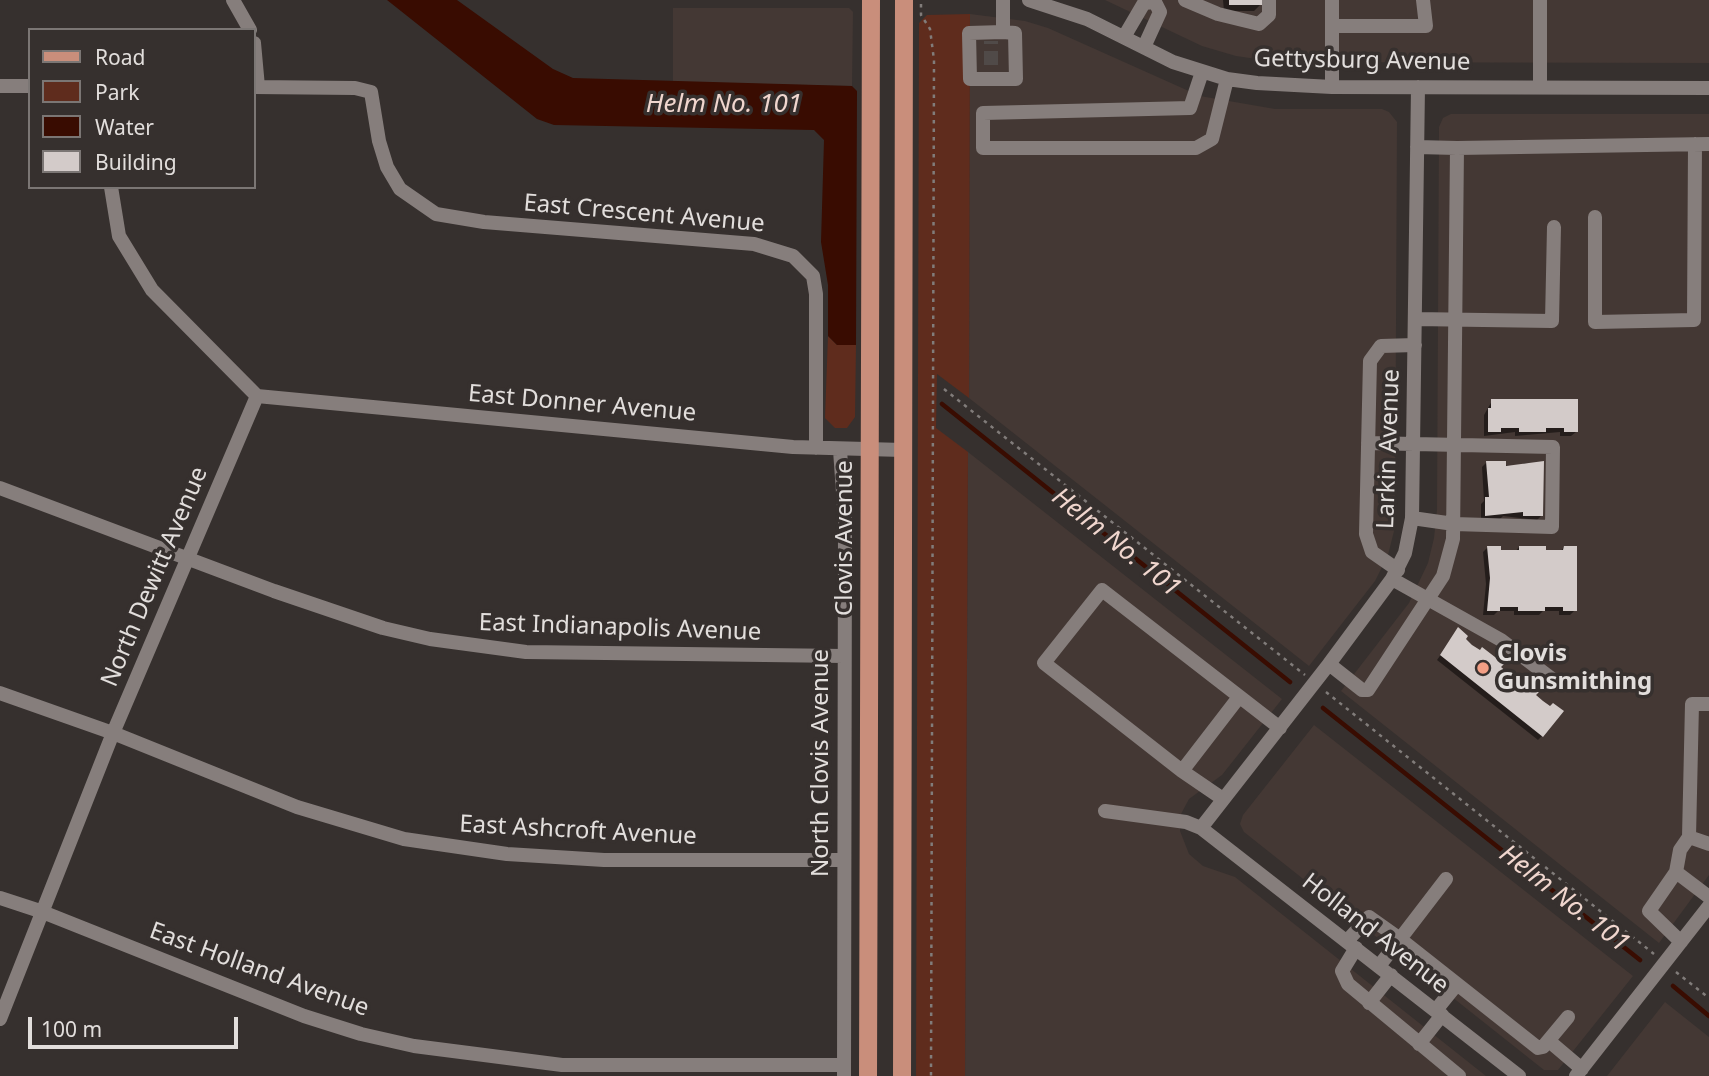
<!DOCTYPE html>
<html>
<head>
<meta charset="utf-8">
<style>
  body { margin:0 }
  #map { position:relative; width:1709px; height:1076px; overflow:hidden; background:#36302e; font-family:"Noto Sans",sans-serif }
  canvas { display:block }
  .legend { position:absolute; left:28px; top:28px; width:228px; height:161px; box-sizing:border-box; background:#36302e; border:2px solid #7b7674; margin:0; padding:9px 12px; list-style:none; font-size:21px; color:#e2dedc }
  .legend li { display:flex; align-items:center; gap:14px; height:35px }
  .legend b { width:35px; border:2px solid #7b7674 }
  .scale { position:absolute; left:28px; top:1017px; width:210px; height:32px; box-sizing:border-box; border:4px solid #e2dedc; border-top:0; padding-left:9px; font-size:21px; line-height:24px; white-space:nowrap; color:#e2dedc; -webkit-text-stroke:5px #36302e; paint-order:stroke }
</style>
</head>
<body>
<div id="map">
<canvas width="1709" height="1076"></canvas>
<ul class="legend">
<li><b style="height:9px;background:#c98e7b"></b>Road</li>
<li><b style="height:19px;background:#5f2c1d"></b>Park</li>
<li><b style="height:19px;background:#390c01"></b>Water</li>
<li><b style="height:19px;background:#d3cbc9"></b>Building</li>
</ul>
<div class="scale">100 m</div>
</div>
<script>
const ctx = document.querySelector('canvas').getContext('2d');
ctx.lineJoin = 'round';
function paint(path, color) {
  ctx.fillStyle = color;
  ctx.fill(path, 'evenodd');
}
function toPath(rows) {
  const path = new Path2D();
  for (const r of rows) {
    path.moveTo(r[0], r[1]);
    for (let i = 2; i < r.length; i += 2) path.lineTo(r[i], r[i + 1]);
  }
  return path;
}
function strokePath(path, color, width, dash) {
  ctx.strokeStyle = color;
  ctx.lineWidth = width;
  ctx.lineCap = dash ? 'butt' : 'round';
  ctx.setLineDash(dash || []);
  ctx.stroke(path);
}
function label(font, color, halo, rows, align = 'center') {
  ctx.font = font + ' "Noto Sans",sans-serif';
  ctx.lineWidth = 7;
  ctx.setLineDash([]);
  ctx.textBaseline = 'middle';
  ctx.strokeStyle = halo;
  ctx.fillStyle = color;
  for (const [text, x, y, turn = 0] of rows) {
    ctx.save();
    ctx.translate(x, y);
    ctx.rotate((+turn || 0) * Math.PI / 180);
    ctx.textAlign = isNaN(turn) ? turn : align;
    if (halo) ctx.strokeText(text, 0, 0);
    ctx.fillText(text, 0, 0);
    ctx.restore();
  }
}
paint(toPath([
  [1105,0,1709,0,1709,63,1277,62,1236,56,1202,46],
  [673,8,849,8,853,12,852,86,673,82],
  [970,14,1025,21,1048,28,1200,96,1275,109,1382,109,1389,112,1397,122,1395,527,1388,555,1375,581,1309,666,969,398],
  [1451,114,1709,114,1709,875,1659,943,1341,691,1409,603,1428,563,1434,538,1437,510,1439,127,1443,118],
  [968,452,1282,699,1222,775,1189,799,1181,814,1180,831,1189,854,1203,866,1235,877,1486,1076,965,1076],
  [1314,725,1633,976,1558,1070,1544,1070,1244,832,1240,824,1243,815],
  [1665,1002,1709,1037,1709,1076,1607,1076]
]), '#443834');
paint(toPath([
  [970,14,969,398,937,374,936,428,968,452,965,1076,916,1076,919,23,927,15],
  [828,336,837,345,856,345,855,417,847,428,835,428,825,418]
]), '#5f2c1d');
paint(toPath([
  [387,0,457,0,553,69,573,78,852,86,857,91,856,345,837,345,828,336,828,285,821,242,824,140,814,130,554,125,537,119]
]), '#390c01');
paint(toPath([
  [1223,0,1261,0,1261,4,1254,11,1224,11],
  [1492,401,1576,432,1571,436,1560,436,1560,432,1515,436,1515,432,1484,436,1484,415],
  [1486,463,1520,467,1524,463,1542,463,1542,515,1537,520,1503,516,1499,520,1481,520,1481,504,1484,501,1482,467],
  [1488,547,1499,552,1515,552,1519,547,1560,552,1564,547,1575,610,1570,615,1559,615,1559,611,1543,611,1539,615,1514,615,1514,611,1498,611,1494,615,1483,615,1486,584,1483,552],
  [1458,630,1463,640,1550,708,1542,736,1538,740,1437,660]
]), '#0007');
strokePath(toPath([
  [942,404,1290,682],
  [1323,708,1640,960],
  [1673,986,1709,1016]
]), '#390c01', 4.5);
paint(toPath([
  [1229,0,1262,0,1262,5,1229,5],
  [1491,399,1578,399,1578,432,1564,432,1564,428,1546,428,1546,432,1519,432,1519,428,1501,428,1501,432,1488,432,1488,408,1491,408],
  [1486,461,1506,461,1506,466,1544,461,1543,516,1523,516,1523,512,1485,516,1485,497,1489,497],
  [1487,546,1501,546,1501,550,1519,550,1519,546,1546,546,1546,550,1563,550,1564,546,1577,546,1577,611,1563,611,1563,607,1545,607,1545,611,1518,611,1518,607,1500,607,1500,611,1487,611,1490,578],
  [1458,627,1468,636,1466,639,1472,645,1480,650,1482,647,1504,664,1501,667,1508,673,1515,678,1518,675,1539,692,1536,695,1543,701,1550,706,1553,703,1564,711,1543,737,1440,655]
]), '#d3cbc9');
strokePath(toPath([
  [991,65,991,41]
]), '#504a48', 14, [14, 7]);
strokePath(toPath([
  [921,4,921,15,930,29,934,60,931,1076],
  [944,389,1305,675],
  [1326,692,1654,954],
  [1676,972,1709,998]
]), '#817c7a', 2.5, [3.5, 5]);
strokePath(toPath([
  [233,0,250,30],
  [1029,0,1087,19,1173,62,1227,79,1257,83,1332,87,1709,88],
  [1185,0,1218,14,1259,24,1269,15,1269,0],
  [1332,0,1332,87],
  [1540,0,1540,86],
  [1332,26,1426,26,1423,0],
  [1003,32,969,33,970,79,1016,79,1015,33,1003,32,1003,0],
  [1124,37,1144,3,1155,2],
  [254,43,258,87],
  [1144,47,1160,12,1155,2],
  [1202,72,1190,108,983,113,983,148,1196,148,1212,139,1227,79],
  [0,86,30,86],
  [254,87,355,88,371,92,379,141,387,167,400,189,436,214,484,222,754,244,793,256,813,276,816,294,816,448],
  [1417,147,1457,148],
  [1595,217,1595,322,1694,320,1695,144],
  [1415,319,1552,321,1554,227],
  [257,396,793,447,903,450],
  [1368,443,1553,447,1552,527,1454,524,1412,518],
  [840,450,845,521,844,1076],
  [0,488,274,591,383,628,430,639,526,652,844,656],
  [1398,570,1372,552,1366,534,1370,361,1381,346,1415,345],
  [1392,579,1501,640,1556,682],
  [1329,664,1362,690,1368,690,1443,576,1453,539,1457,148,1709,144],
  [0,693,113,733,297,807,404,839,507,854,604,860,843,860],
  [1182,771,1239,697],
  [1223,799,1182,771,1044,663,1102,590,1280,728],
  [1105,811,1186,822,1201,828,1519,1076],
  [1201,828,1329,664,1392,579,1405,553,1412,518,1418,87],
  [1689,837,1709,844],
  [1676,872,1709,897],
  [0,898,40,911,304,1016,361,1034,414,1046,562,1065,844,1065],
  [1347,941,1369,917,1400,939,1446,879],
  [1681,942,1649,911,1676,872,1680,850,1689,837,1692,704,1709,704],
  [1356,948,1342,971,1348,984,1459,1076],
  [1379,966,1400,939,1538,1048,1543,1047,1568,1017],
  [1369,1003,1391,975],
  [1436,1010,1457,984],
  [0,1019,113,733,257,396,152,290,119,236,111,187],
  [1549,1041,1582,1069],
  [1419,1044,1442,1015],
  [1576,1076,1709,906]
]), '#867e7c', 14);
strokePath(toPath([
  [868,1076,871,0],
  [902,1076,904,0]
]), '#c98e7b', 18);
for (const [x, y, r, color] of [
  [1483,668,7,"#f39f85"]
]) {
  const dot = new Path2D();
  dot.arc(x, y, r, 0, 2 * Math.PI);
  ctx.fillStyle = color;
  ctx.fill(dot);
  strokePath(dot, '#36302e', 2.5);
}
label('24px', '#e2dedc', '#36302e', [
  ["Gettysburg Avenue",1362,61,1],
  ["East Crescent Avenue",644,214,5],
  ["East Donner Avenue",582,404,5],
  ["Larkin Avenue",1389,449,-88],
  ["Clovis Avenue",845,538,-90],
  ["North Dewitt Avenue",155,577,-67],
  ["East Indianapolis Avenue",620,628,2],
  ["North Clovis Avenue",821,763,-90],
  ["East Ashcroft Avenue",578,831,3],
  ["Holland Avenue",1375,934,38],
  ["East Holland Avenue",259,970,20]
]);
label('bold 24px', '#e2dedc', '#36302e', [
  ["Clovis",1497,654],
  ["Gunsmithing",1497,682]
], 'left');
label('italic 26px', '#f0d6ce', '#36302e', [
  ["Helm No. 101",724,105],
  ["Helm No. 101",1116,543,39],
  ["Helm No. 101",1564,899,38]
]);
</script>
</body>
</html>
